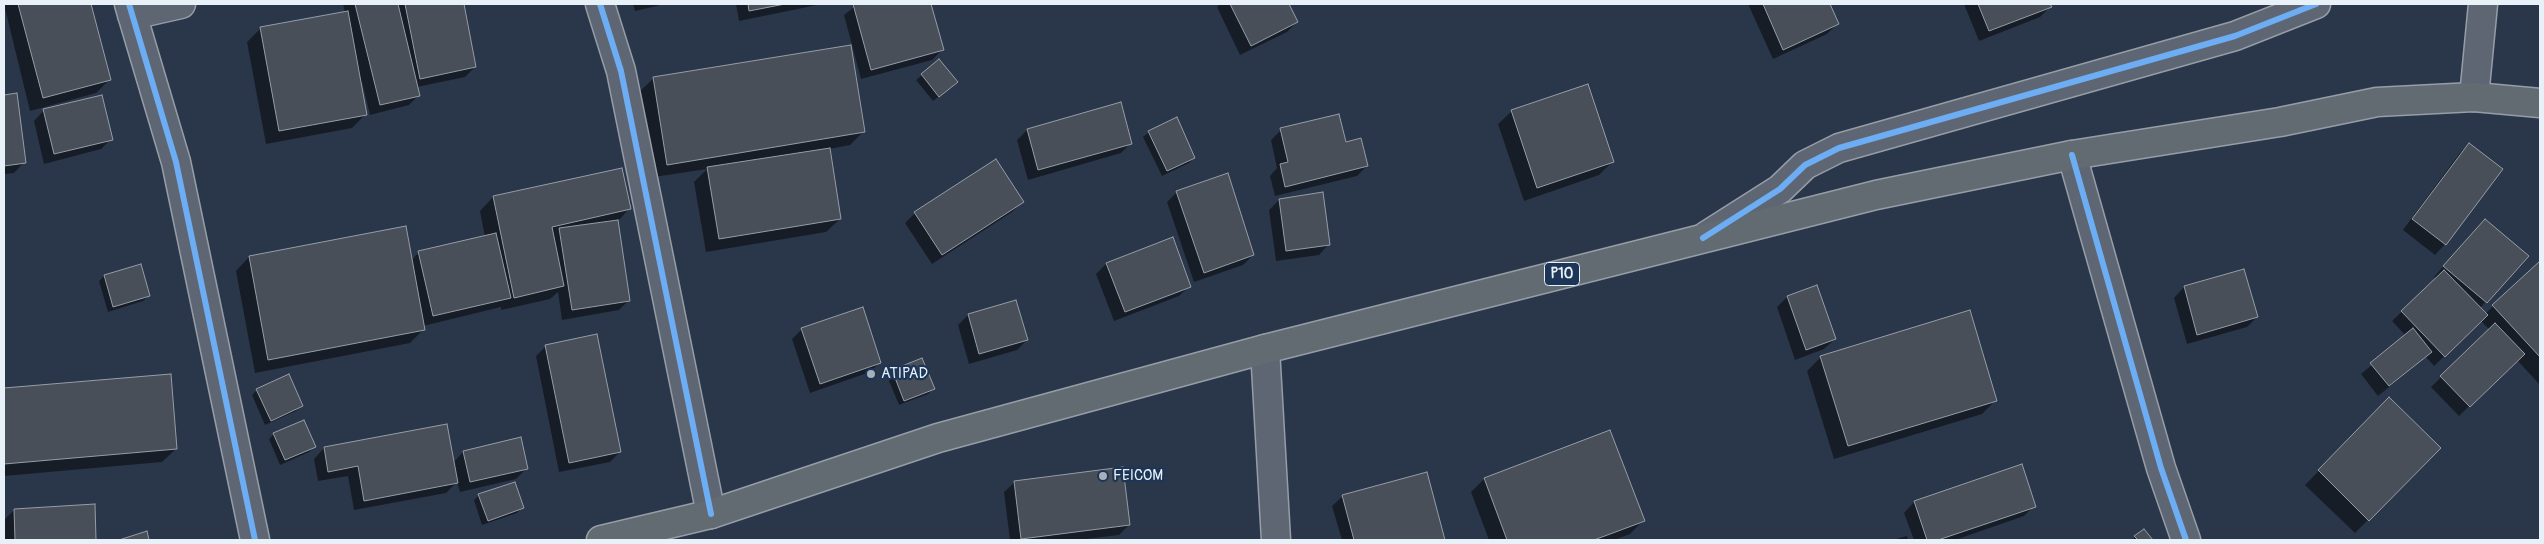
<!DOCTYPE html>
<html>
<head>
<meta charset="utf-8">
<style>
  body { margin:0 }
  #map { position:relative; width:2544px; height:544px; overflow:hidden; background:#2a374a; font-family:Pangolin,sans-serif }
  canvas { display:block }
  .frame { position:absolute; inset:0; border:5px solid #e8f1f8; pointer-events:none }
</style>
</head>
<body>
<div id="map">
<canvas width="2544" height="544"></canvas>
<div class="frame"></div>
</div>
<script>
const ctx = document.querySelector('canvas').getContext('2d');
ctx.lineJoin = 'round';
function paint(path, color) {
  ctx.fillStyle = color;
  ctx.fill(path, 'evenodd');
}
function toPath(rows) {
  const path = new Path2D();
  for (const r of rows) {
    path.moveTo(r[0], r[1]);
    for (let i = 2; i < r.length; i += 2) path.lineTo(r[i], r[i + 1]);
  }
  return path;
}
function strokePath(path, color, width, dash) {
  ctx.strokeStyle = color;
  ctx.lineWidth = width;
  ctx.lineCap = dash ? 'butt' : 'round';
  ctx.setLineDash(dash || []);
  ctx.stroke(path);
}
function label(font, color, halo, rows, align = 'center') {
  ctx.font = font + ' Pangolin,sans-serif';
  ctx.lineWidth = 4.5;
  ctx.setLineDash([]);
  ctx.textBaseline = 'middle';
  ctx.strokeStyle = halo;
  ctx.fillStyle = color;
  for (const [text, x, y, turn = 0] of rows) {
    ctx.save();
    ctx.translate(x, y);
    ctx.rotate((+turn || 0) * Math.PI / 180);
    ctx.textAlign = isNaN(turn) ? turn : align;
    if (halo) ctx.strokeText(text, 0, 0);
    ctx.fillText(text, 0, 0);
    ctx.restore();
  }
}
paint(toPath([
  [4,4,90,4,110,79,96,93,30,111],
  [343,4,462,4,475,67,465,77,417,87,419,95,409,105,370,115,362,82,360,83,366,114,352,128,266,144,247,42,261,28,345,13],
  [633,4,665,4,635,11],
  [736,4,822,4,739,21],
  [858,4,930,4,942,50,932,60,861,79,844,15],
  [1220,4,1288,4,1297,22,1287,32,1240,55,1217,7],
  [1748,4,1828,4,1837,24,1827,34,1773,59],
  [1964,4,2049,4,2050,7,2040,17,1979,41],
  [939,61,951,87,933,101,916,80],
  [654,78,863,132,850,145,829,149,840,219,826,232,706,252,694,182,707,169,654,177,640,91],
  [16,95,24,162,14,173,4,174,4,96],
  [44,110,111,139,101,149,44,164,34,121],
  [1512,111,1612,162,1599,175,1524,201,1498,124],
  [1027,130,1131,143,1121,153,1028,180,1017,140],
  [1281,130,1345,143,1367,166,1357,176,1275,196,1270,176,1277,168,1271,140],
  [1149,132,1194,158,1189,163,1162,176,1143,137],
  [2469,144,2445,244,2435,255,2403,230,2459,154],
  [621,169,629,209,617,222,629,300,619,310,562,320,558,292,550,299,501,310,501,307,423,326,424,329,410,343,255,373,236,271,249,257,411,261,419,252,485,237,480,211,493,197],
  [1177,192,1253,255,1243,265,1194,282,1167,202],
  [1279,200,1329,244,1319,255,1276,261,1269,210],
  [1022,202,1012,212,932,264,905,223,915,213],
  [2475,230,2527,256,2480,308,2485,314,2540,262,2540,385,2517,360,2459,416,2431,387,2490,330,2481,321,2434,366,2426,357,2378,396,2361,374,2406,336,2392,321,2436,279,2434,277],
  [1172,239,1190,286,1179,296,1114,321,1096,274,1106,264],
  [104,276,149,296,143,301,108,312,99,281],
  [1816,287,1835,339,1824,349,1795,360,1777,307,1787,297],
  [2184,287,2257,317,2247,327,2187,344,2174,298],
  [1015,301,1027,340,1017,350,969,364,958,325,968,315],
  [802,329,880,362,870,372,810,393,792,339],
  [546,346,620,452,610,462,559,472,536,356],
  [1821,357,1996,400,1982,414,1834,459,1807,371],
  [922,360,933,389,928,394,899,405,887,376,892,371],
  [170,376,176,449,162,462,4,476,4,390],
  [257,390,301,406,296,411,265,425,252,395],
  [2389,399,2439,448,2355,533,2305,485],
  [446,425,453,463,463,452,526,469,516,479,460,492,457,482,446,493,354,510,348,476,318,481,314,459,324,448],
  [274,434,314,447,309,452,280,465,269,439],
  [2021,466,2034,506,2024,516,1955,540,1914,540,1904,513,1914,502],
  [1426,473,1444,540,1342,540,1332,506,1343,496],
  [1484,479,1643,521,1630,534,1614,540,1489,540,1471,492],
  [1015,482,1129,525,1119,535,1077,540,1010,540,1004,492],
  [479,495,522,508,517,513,482,525,474,500],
  [93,505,95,540,5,540,4,520,14,510],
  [2144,530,2152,540,2132,540,2135,537],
  [1907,536,1908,540,1892,540]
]), '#0007');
const building = toPath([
  [18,4,91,4,111,80,43,98,18,4],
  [355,4,398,4,420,96,380,105,355,4],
  [405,4,464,4,476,67,420,79,405,4],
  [748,4,785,4,749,11,748,4],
  [853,4,931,4,944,50,871,70,853,4],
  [1230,4,1289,4,1298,22,1251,46,1230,4],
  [1763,4,1830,4,1839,24,1783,50,1763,4],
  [1978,4,2050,4,2052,7,1989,31,1978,4],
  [348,11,367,115,279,131,260,27,348,11],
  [851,45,865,132,667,165,653,77,851,45],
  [939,59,958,82,939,97,921,74,939,59],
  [1588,84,1614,162,1537,188,1511,110,1588,84],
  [17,93,26,163,4,166,4,95,17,93],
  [102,95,113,140,54,154,43,109,102,95],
  [1121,102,1132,144,1038,170,1027,129,1121,102],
  [1339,114,1346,142,1361,138,1368,166,1285,187,1280,164,1288,162,1280,128,1339,114],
  [1177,117,1195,158,1167,171,1148,131,1177,117],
  [2469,143,2503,169,2446,245,2412,219,2469,143],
  [830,148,841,219,719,239,707,167,830,148],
  [996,159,1024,202,942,255,914,212,996,159],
  [622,168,631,209,552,227,564,286,514,298,493,196,622,168],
  [1228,173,1254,255,1204,273,1176,191,1228,173],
  [1323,192,1330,245,1286,251,1279,199,1323,192],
  [2485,219,2529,256,2487,303,2443,266,2485,219],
  [618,220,630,301,572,310,559,228,618,220],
  [406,226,425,330,268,360,249,256,406,226],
  [496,233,511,298,433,316,418,251,496,233],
  [1173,237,1191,287,1125,312,1106,263,1173,237],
  [2540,261,2540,357,2492,305,2540,261],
  [141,264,150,296,113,307,104,275,141,264],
  [2244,269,2258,317,2197,335,2184,286,2244,269],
  [2444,270,2488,315,2445,357,2401,311,2444,270],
  [1817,285,1836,339,1806,350,1787,296,1817,285],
  [1016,300,1028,340,979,354,968,314,1016,300],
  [863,307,881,363,820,384,801,328,863,307],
  [1970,310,1997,401,1848,446,1820,356,1970,310],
  [2495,323,2525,354,2470,407,2440,376,2495,323],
  [2413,328,2432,352,2389,386,2370,363,2413,328],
  [597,334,621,452,569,463,545,345,597,334],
  [922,358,935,389,904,401,892,370,922,358],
  [171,374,177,449,4,464,4,388,171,374],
  [289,374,303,406,271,421,256,389,289,374],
  [2389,397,2441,448,2369,521,2318,470,2389,397],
  [304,420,316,447,285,460,273,433,304,420],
  [447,424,458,483,364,501,358,466,328,472,324,447,447,424],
  [1610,430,1645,521,1594,540,1507,540,1484,478,1610,430],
  [521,437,528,469,470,482,463,451,521,437],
  [2022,464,2036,507,1938,540,1927,540,1914,501,2022,464],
  [1123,467,1130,525,1021,539,1014,481,1123,467],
  [1427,472,1445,540,1354,540,1342,495,1427,472],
  [515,482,524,508,488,521,478,494,515,482],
  [95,504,96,540,15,540,14,509,95,504],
  [2144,529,2153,540,2138,540,2134,536,2144,529],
  [147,531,149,540,119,540,147,531]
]);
paint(building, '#484f59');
strokePath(building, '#959da7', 1);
const street = toPath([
  [129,4,176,162,255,540],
  [600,4,621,71,711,514],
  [132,15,181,4],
  [2474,97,2483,4],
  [2072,155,2161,468,2186,540],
  [1706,236,1780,189,1805,165,1839,148,2235,36,2316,4],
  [1265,349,1276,540]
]);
const primary = toPath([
  [601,540,711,514,938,438,1265,349,1876,195,2072,155,2280,122,2377,102,2474,97,2540,103]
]);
strokePath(street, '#959da7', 31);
strokePath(primary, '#959da7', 31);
strokePath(street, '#5d6672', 28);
strokePath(primary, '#636b72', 28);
strokePath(toPath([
  [129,4,176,162,255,540],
  [600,4,621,71,711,514],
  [2072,155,2161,468,2186,540],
  [1703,238,1780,189,1805,165,1839,148,2235,36,2316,4]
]), '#6dadf4', 6);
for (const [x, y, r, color] of [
  [871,374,5,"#a6b0bb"],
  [1103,476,5,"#a6b0bb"]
]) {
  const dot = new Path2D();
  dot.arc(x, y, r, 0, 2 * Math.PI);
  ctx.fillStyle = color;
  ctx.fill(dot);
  strokePath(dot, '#1d3557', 2);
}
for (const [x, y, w] of [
  [1562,274,35]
]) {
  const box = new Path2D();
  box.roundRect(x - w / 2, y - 11.5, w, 23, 4);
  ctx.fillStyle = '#1d3557';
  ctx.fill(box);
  strokePath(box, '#e8f1f8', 1);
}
label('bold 14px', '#e8f1f8', null, [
  ["P10",1562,274]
]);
label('15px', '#e8f1f8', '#1d3557', [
  ["ATIPAD",881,374],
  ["FEICOM",1113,476]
], 'left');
</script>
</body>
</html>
